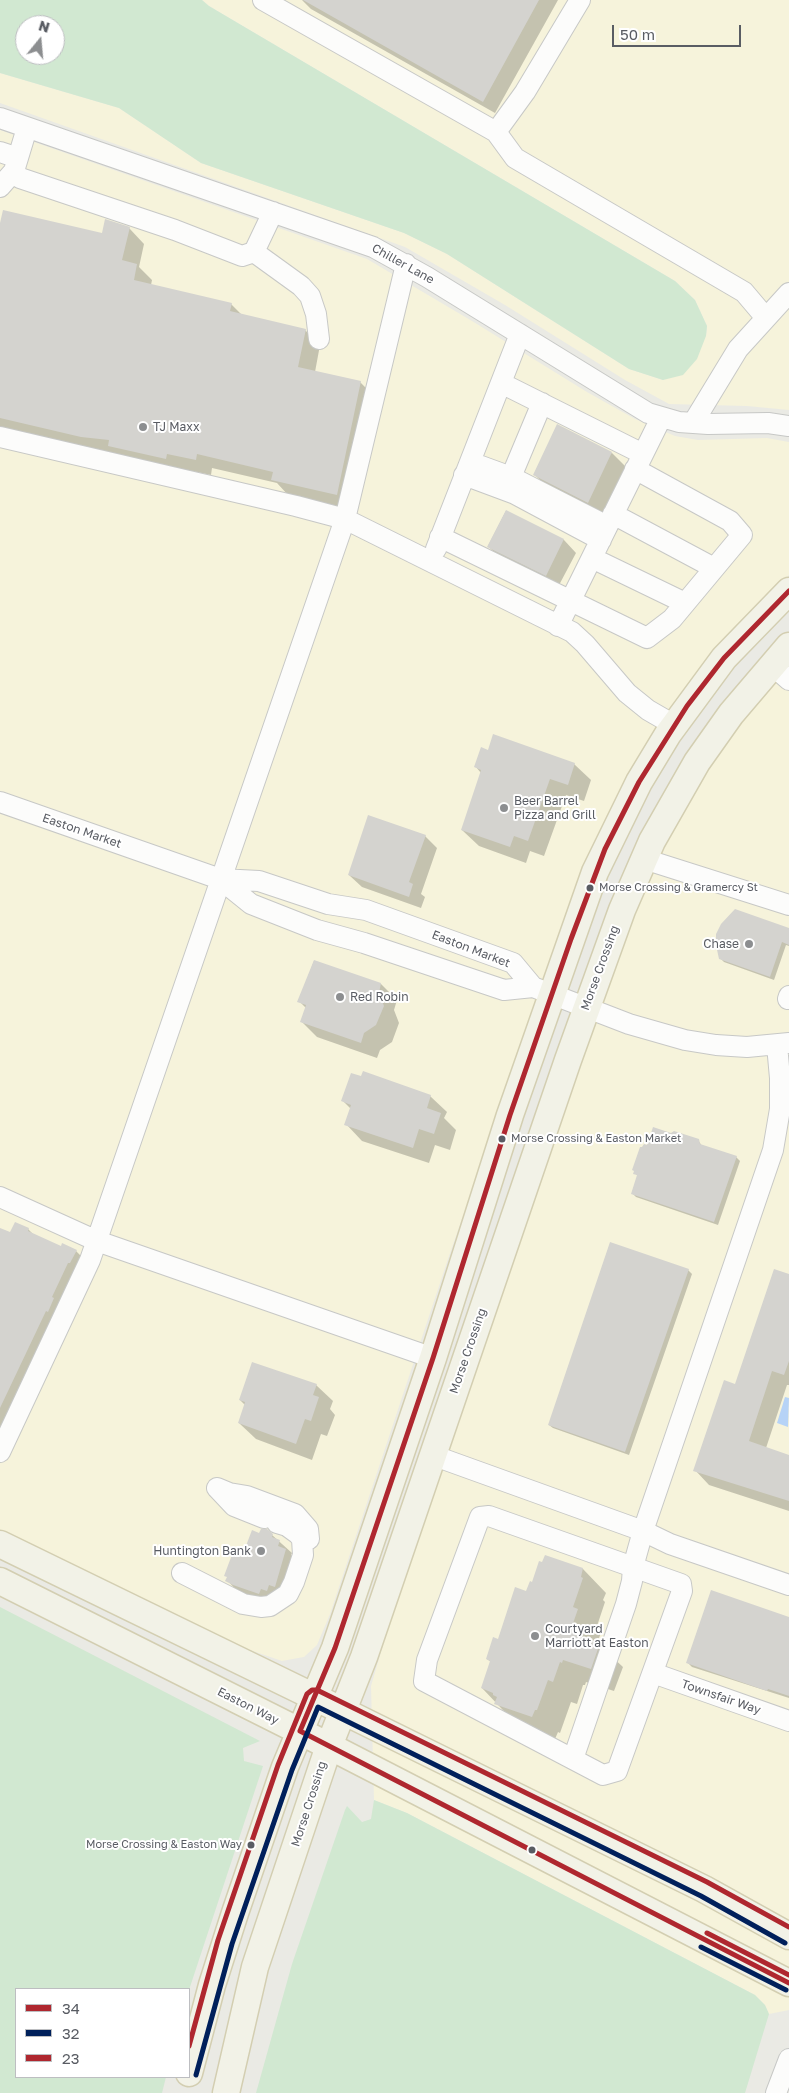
<!DOCTYPE html>
<html>
<head>
<meta charset="utf-8">
<style>
  body { margin:0 }
  #map { position:relative; width:789px; height:2093px; overflow:hidden; background:#eaeae4; font-family:"Golos Text",sans-serif }
  canvas { display:block }
  .legend { position:absolute; left:15px; top:1988px; width:175px; height:90px; box-sizing:border-box; background:#fff; border:1px solid #bdbec1; margin:0; padding:6px 9px; list-style:none; font-size:15px; color:#595c63 }
  .legend li { display:flex; align-items:center; gap:10px; height:25px }
  .legend b { width:25px; border:1px solid #bdbec1 }
  .north { position:absolute; left:15px; top:15px; width:50px; height:50px; box-sizing:border-box; background:#fff; border:1px solid #bdbec1; border-radius:50%; rotate:17deg; font-size:14px; font-weight:700; line-height:20px; text-align:center; color:#595c63 }
  .north::after { content:''; display:block; margin:auto; width:18px; height:22px; background:#8c8e90; clip-path:polygon(50% 0,100% 100%,50% 72%,0 100%) }
  .scale { position:absolute; left:612px; top:25px; width:129px; height:22px; box-sizing:border-box; border:2px solid #595c63; border-top:0; padding-left:6px; font-size:15px; line-height:18px; white-space:nowrap; color:#595c63; -webkit-text-stroke:4px #fff; paint-order:stroke }
</style>
</head>
<body>
<div id="map">
<canvas width="789" height="2093"></canvas>
<ul class="legend">
<li><b style="height:6px;background:#af272f"></b>34</li>
<li><b style="height:6px;background:#00205b"></b>32</li>
<li><b style="height:6px;background:#af272f"></b>23</li>
</ul>
<div class="north">N</div>
<div class="scale">50 m</div>
</div>
<script>
const ctx = document.querySelector('canvas').getContext('2d');
ctx.lineJoin = 'round';
function paint(path, color) {
  ctx.fillStyle = color;
  ctx.fill(path, 'evenodd');
}
function toPath(rows) {
  const path = new Path2D();
  for (const r of rows) {
    path.moveTo(r[0], r[1]);
    for (let i = 2; i < r.length; i += 2) path.lineTo(r[i], r[i + 1]);
  }
  return path;
}
function strokePath(path, color, width, dash) {
  ctx.strokeStyle = color;
  ctx.lineWidth = width;
  ctx.lineCap = dash ? 'butt' : 'round';
  ctx.setLineDash(dash || []);
  ctx.stroke(path);
}
function label(font, color, halo, rows, align = 'center') {
  ctx.font = font + ' "Golos Text",sans-serif';
  ctx.lineWidth = 4;
  ctx.setLineDash([]);
  ctx.textBaseline = 'middle';
  ctx.strokeStyle = halo;
  ctx.fillStyle = color;
  for (const [text, x, y, turn = 0] of rows) {
    ctx.save();
    ctx.translate(x, y);
    ctx.rotate((+turn || 0) * Math.PI / 180);
    ctx.textAlign = isNaN(turn) ? turn : align;
    if (halo) ctx.strokeText(text, 0, 0);
    ctx.fillText(text, 0, 0);
    ctx.restore();
  }
}
paint(toPath([
  [202,0,789,0,789,410,747,406,669,404,625,380,505,305,405,247,0,103,0,73,119,108,201,163,404,233,447,254,629,369,663,380,706,336,707,326,695,300,675,281,209,6],
  [0,130,367,259,472,321,587,392,635,419,675,436,698,440,767,438,789,442,789,575,736,630,562,933,449,1256,330,1614,317,1645,304,1657,282,1661,235,1645,0,1531],
  [789,661,789,2010,769,2014,765,2005,755,1995,407,1813,374,1800,371,1686,434,1472,630,919,682,805,751,705]
]), '#f6f3db');
paint(toPath([
  [0,0,202,0,209,6,675,281,695,300,707,326,706,336,697,359,683,375,663,380,629,369,447,254,404,233,201,163,119,108,0,73],
  [25,25,55,25,55,55,25,55],
  [0,1607,260,1741,243,1748,244,1761,263,1766,189,1990,16,1989,16,2077,166,2077,162,2093,0,2093],
  [374,1800,407,1813,755,1995,765,2005,769,2014,745,2093,256,2093,292,1964,345,1810,347,1806,362,1822,371,1819]
]), '#d1e8d1');
paint(toPath([
  [785,1397,789,1398,788,1427,777,1423]
]), '#b6d3f7');
paint(toPath([
  [302,0,558,0,495,113,311,9],
  [129,228,144,244,139,267,152,280,151,285,231,304,243,316,305,330,320,345,315,372,360,382,375,397,351,509,288,495,277,483,212,468,211,475,182,469,181,473,124,460,118,454,97,452,0,429,0,229,103,234],
  [612,453,628,469,605,518,551,491,535,475],
  [506,511,564,540,576,553,558,587,501,559,488,546],
  [489,751,574,764,591,780,584,801,566,795,544,856,530,851,526,863,479,846,462,830,481,773,476,767],
  [425,836,437,848,421,894,425,897,421,908,362,887,349,875],
  [789,931,789,946,786,945,774,980,724,962,720,958],
  [314,961,381,984,397,1000,394,1010,399,1023,392,1042,380,1050,377,1058,317,1037,301,1021,306,1008,299,1001],
  [430,1096,447,1112,444,1118,456,1130,450,1150,435,1145,429,1163,362,1141,346,1124,351,1109,343,1101],
  [698,1140,702,1146,736,1157,740,1161,718,1225,636,1197,632,1193,638,1176,635,1173],
  [0,1229,11,1233,28,1229,34,1235,61,1247,76,1251,91,1266,0,1431],
  [688,1270,692,1274,629,1455,553,1428,549,1425],
  [789,1275,789,1385,787,1385,766,1448,789,1456,789,1511,709,1485,695,1470],
  [316,1385,333,1401,330,1409,335,1415,327,1436,321,1434,312,1460,256,1439,239,1423,245,1405,240,1400],
  [260,1534,272,1535,292,1553,291,1555,298,1562,271,1606,239,1593,227,1580,245,1552],
  [546,1557,583,1569,606,1593,603,1600,605,1602,596,1629,601,1633,597,1643,623,1667,614,1691,586,1682,585,1685,583,1685,577,1704,571,1702,560,1733,558,1732,555,1739,519,1727,482,1688,491,1662,487,1659,533,1584],
  [789,1619,789,1698,692,1667,688,1663]
]), '#0003');
paint(toPath([
  [303,0,539,0,483,102],
  [3,210,102,233,105,219,130,227,122,260,137,264,134,280,232,303,230,311,306,329,298,367,361,381,337,495,271,480,273,472,197,454,196,460,167,454,166,459,108,446,109,440,81,437,0,418,0,223],
  [557,424,612,452,588,503,533,475],
  [506,510,564,539,546,576,487,547],
  [493,734,575,763,568,785,550,779,528,841,514,836,510,847,461,830,481,770,474,767,481,747,488,750],
  [368,815,426,835,409,882,413,884,409,897,348,875],
  [735,909,789,928,789,945,782,942,770,977,719,959,716,945,716,934,721,924],
  [314,960,381,983,379,993,384,1006,376,1025,364,1033,361,1043,300,1022,306,1005,297,1002],
  [363,1071,431,1095,427,1108,441,1113,434,1134,419,1129,413,1148,344,1125,351,1105,341,1101,351,1073,361,1076],
  [653,1127,671,1133,674,1131,699,1139,700,1144,737,1156,714,1222,631,1194,637,1175,633,1174,634,1171,632,1170,640,1147,642,1147,644,1144,647,1145],
  [15,1222,29,1228,28,1231,61,1246,62,1243,77,1250,70,1263,68,1263,52,1297,54,1298,48,1312,46,1311,0,1408,0,1228,10,1232],
  [610,1242,689,1269,625,1452,548,1425],
  [774,1269,789,1274,789,1361,784,1375,772,1371,749,1441,789,1455,789,1501,693,1471,724,1380,735,1384],
  [252,1362,317,1384,313,1395,319,1397,311,1421,305,1419,296,1444,238,1423,245,1402,239,1400],
  [261,1529,267,1529,273,1534,272,1537,280,1540,278,1546,286,1549,275,1587,269,1585,267,1591,261,1589,259,1594,233,1585,225,1581,227,1577,224,1576,233,1552,235,1553,237,1548,244,1551,252,1530,259,1533],
  [545,1555,583,1568,581,1577,583,1578,573,1607,578,1609,571,1629,573,1630,572,1633,600,1643,591,1669,563,1660,562,1663,560,1662,553,1682,548,1680,537,1710,535,1710,532,1717,494,1704,497,1697,493,1695,493,1693,481,1688,490,1661,486,1659,493,1637,498,1639,515,1587,526,1591,530,1581,532,1582,539,1561,542,1562],
  [711,1590,789,1617,789,1696,768,1689,767,1691,686,1663]
]), '#d4d3cf');
const minor = toPath([
  [263,0,496,132,515,158,744,292,766,318],
  [0,118,373,247,427,277,648,413,679,422,708,424,768,423,789,426],
  [27,128,14,171,20,178,175,230,242,256,254,252,273,212],
  [496,132,525,92,580,0],
  [0,152,18,158],
  [0,187,14,171],
  [254,252,301,286,310,296,316,314,319,339],
  [501,383,643,454],
  [693,423,738,349,789,293],
  [0,437,296,506,345,519,572,632,585,644,627,693,648,710,674,725],
  [470,462,511,477,607,526],
  [464,475,515,494,601,540],
  [511,477,542,403],
  [613,514,714,568],
  [440,537,647,638,672,619,742,535,730,521,635,469],
  [436,549,520,334],
  [592,558,685,603],
  [558,626,661,418],
  [772,665,789,680],
  [0,802,220,879,259,881,328,904,366,910,513,963,533,987],
  [644,859,789,905],
  [220,879,251,904,317,930,364,943,504,990,533,987,629,1024,685,1040,716,1045,747,1047,789,1043],
  [788,999,789,996],
  [777,1045,780,1078,780,1109,773,1150,643,1531,670,1544,789,1585],
  [0,1197,97,1241,433,1358],
  [0,1452,90,1260,345,519,406,264],
  [432,1455,643,1531,633,1567,681,1584,682,1591,617,1771,603,1775,424,1681,427,1660,480,1517,489,1516,633,1567,632,1581,626,1604,573,1759],
  [217,1488,229,1493,247,1496,295,1514,308,1529,309,1539],
  [218,1489,234,1506,264,1518],
  [182,1573,243,1604,261,1607,270,1606,288,1594,294,1582,303,1555,302,1539,298,1534,287,1526,277,1523],
  [653,1673,789,1721],
  [776,2093,789,2059]
]);
const major = toPath([
  [0,1544,343,1711,704,1889,789,1936],
  [0,1581,329,1746,789,1983],
  [189,2073,212,1985,235,1913,285,1767,335,1648,433,1358,510,1115,595,872,639,782,668,734,724,658,789,591],
  [226,2093,255,1967,329,1746,364,1657,568,1060,622,910,652,841,697,762,731,714,789,646]
]);
strokePath(minor, '#c7c8c6', 22);
strokePath(major, '#d3ceb1', 29);
strokePath(minor, '#fcfcfb', 20);
strokePath(major, '#f2f2e7', 26);
strokePath(toPath([
  [789,591,724,658,687,706,639,782,605,849,571,939,510,1115,433,1358,335,1648,300,1731,789,1983]
]), '#af272f', 5);
strokePath(toPath([
  [701,1947,786,1990],
  [196,2075,232,1944,292,1770,318,1707,701,1896,785,1943]
]), '#00205b', 5);
strokePath(toPath([
  [707,1933,789,1975],
  [189,2046,218,1940,278,1765,307,1694,312,1690,317,1690,707,1882,789,1927]
]), '#af272f', 5);
for (const [x, y, r, color] of [
  [143,427,5,"#8c8e90"],
  [504,808,5,"#8c8e90"],
  [590,888,4.5,"#595c63"],
  [749,944,5,"#8c8e90"],
  [340,997,5,"#8c8e90"],
  [502,1139,4.5,"#595c63"],
  [261,1551,5,"#8c8e90"],
  [535,1636,5,"#8c8e90"],
  [251,1845,4.5,"#595c63"],
  [532,1850,4.5,"#595c63"]
]) {
  const dot = new Path2D();
  dot.arc(x, y, r, 0, 2 * Math.PI);
  ctx.fillStyle = color;
  ctx.fill(dot);
  strokePath(dot, '#fff', 2);
}
label('11px', '#595c63', '#fff', [
  ["Morse Crossing & Gramercy St",599,888],
  ["Morse Crossing & Easton Market",511,1139],
  ["Morse Crossing & Easton Way",242,1845,"right"]
], 'left');
label('12px', '#595c63', '#fff', [
  ["Chiller Lane",403,264,29],
  ["Easton Market",82,831,19],
  ["Easton Market",471,949,21],
  ["Morse Crossing",600,968,-70],
  ["Morse Crossing",468,1351,-71],
  ["Townsfair Way",721,1697,19],
  ["Easton Way",248,1706,27],
  ["Morse Crossing",309,1804,-72]
]);
label('12px', '#595c63', '#fff', [
  ["TJ Maxx",153,427],
  ["Beer Barrel",514,801],
  ["Pizza and Grill",514,815],
  ["Chase",739,944,"right"],
  ["Red Robin",350,997],
  ["Huntington Bank",251,1551,"right"],
  ["Courtyard",545,1629],
  ["Marriott at Easton",545,1643]
], 'left');
</script>
</body>
</html>
